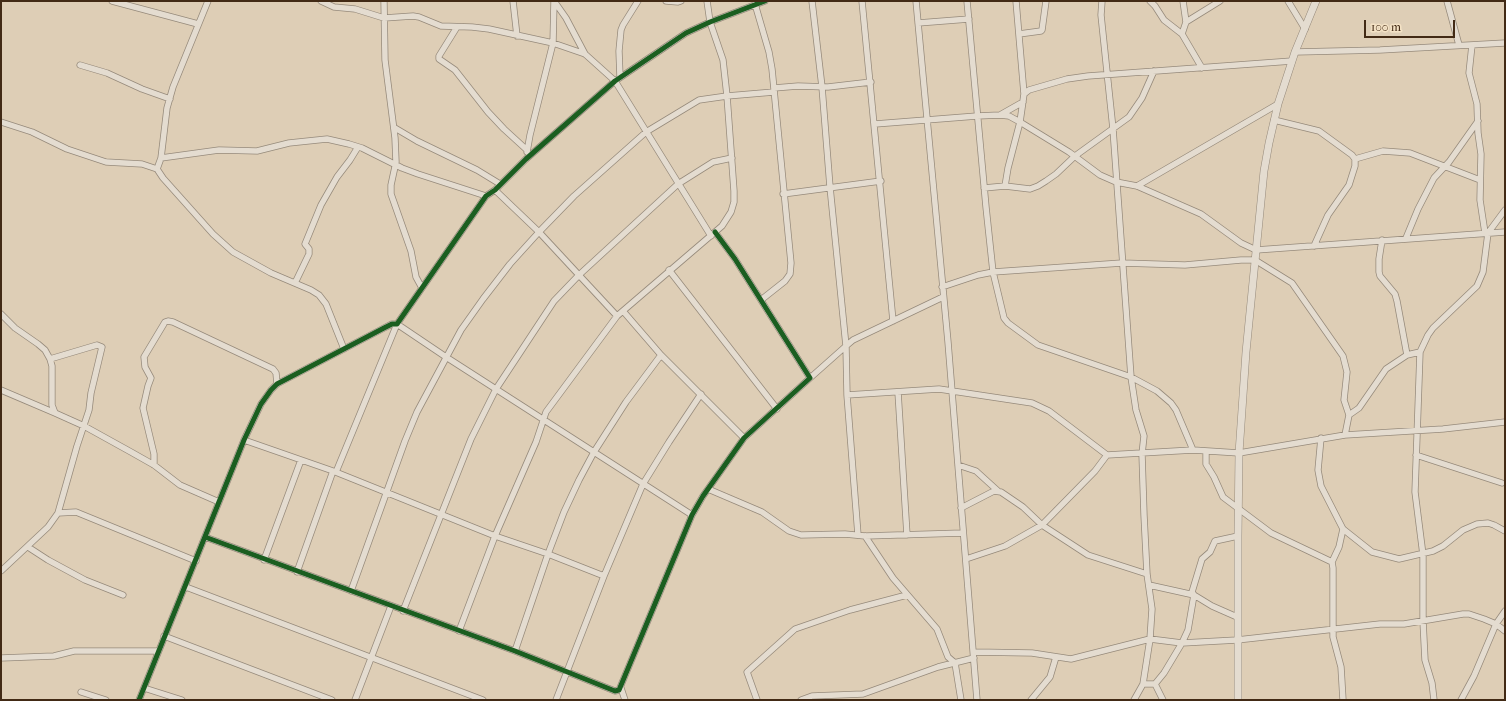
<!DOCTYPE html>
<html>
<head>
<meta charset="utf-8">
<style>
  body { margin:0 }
  #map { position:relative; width:1506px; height:701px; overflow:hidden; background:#deceb6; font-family:"IM FELL French Canon",serif }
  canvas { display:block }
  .frame { position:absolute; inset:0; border:2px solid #422a15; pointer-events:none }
  .scale { position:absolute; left:1364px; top:20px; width:91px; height:18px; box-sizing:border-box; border:2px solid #422a15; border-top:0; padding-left:5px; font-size:12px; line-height:14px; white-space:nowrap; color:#422a15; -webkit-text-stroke:3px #f4e2c5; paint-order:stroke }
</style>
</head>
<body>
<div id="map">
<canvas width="1506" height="701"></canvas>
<div class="frame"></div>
<div class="scale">100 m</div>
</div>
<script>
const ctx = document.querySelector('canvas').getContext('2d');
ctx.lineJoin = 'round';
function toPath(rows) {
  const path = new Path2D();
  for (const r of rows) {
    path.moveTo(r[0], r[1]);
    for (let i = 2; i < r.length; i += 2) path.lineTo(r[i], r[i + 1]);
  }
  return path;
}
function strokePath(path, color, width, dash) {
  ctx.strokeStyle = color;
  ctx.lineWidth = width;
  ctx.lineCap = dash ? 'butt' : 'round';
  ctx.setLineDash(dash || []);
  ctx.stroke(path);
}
const minor = toPath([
  [112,1,198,24],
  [321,1,334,7,355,9,384,18,413,16,419,17,441,26,472,27,489,29,553,43,585,54,615,81,711,236],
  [384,1,385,60,395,138,396,162,391,185,391,194,411,251,416,277,422,288],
  [513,1,517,36],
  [554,1,566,18,585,54],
  [666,1,678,2,681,1],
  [812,1,822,87,830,187,846,346,847,395,858,535],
  [862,1,893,321],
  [916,1,948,342,977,700],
  [967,1,986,207,993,272,1004,318,1008,323,1038,345,1131,377,1157,391,1171,403,1176,410,1193,450],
  [1016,1,1024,94],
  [1102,1,1101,15,1113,129,1131,377,1136,410,1144,436,1142,454,1144,515,1147,574,1152,609,1150,639,1143,684],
  [1150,1,1155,6,1164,20,1182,34,1202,68],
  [1288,1,1305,29],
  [1447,1,1459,45],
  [755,4,769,52,772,69,791,263,790,274,785,281,761,300],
  [1186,22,1220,1],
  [918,23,969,19],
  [457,27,439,56,439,59,455,70,488,112,504,129,527,150],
  [1019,34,1041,31,1042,30,1046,1],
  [1182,34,1186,22,1183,1],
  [1472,45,1469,73,1477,104,1478,133,1481,154,1480,200,1485,233],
  [1295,52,1380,50,1505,43],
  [80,65,107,73,142,89,170,99],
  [620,77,619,51,621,30,623,25,638,1],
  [774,88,798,86,828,87,871,82],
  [1000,115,1023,102],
  [1274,120,1319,131,1352,155,1355,159,1355,166,1349,185,1328,215,1314,246],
  [1,122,32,132,67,149,106,162,142,164,157,169,163,178,213,234,233,252,271,273,311,290,319,295,326,304,344,349],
  [875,124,977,116,1000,115,1009,116,1020,122,1069,152,1100,175,1116,182,1137,186,1201,214,1241,243,1256,250,1505,232],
  [395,128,417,141,477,170,500,184],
  [527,152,530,135,553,43,554,1],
  [161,158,219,150,257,151,289,143,327,139,349,144,362,148,402,168,418,174,486,196],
  [1355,159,1383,151,1410,153,1480,180],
  [157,169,161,158,167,108,173,87,208,1],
  [1005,186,1008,168,1020,122,1024,94,1029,90,1067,79,1088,76,1292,61],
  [1137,186,1278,104],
  [984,188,1005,186,1030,189,1038,186,1046,181,1056,174,1075,156,1129,117,1142,98,1154,71],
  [495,190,539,232,617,316],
  [783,194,881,181],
  [1406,238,1418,209,1434,178,1449,162,1478,121],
  [1382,240,1379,259,1379,272,1380,276,1395,294,1397,301,1407,355],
  [669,270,777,409],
  [295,283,309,254,309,249,305,244,321,205,337,177,350,160,358,147],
  [942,287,978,275,993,272,1122,263,1185,265,1241,260,1255,260,1292,283,1343,356,1347,372,1344,400,1349,415],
  [623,311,661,355,744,438],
  [1,314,15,328,38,344,45,350,50,359,52,366,52,405,55,413,84,426,131,452,154,465,180,485,219,502],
  [810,378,846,346,853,340,943,297],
  [1,390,55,413],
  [898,392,907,535],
  [847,395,939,389,1032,403,1049,411,1107,455,1193,450,1239,453,1345,435,1443,429,1505,422],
  [1345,435,1349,415,1359,408,1386,369,1407,355,1420,352],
  [1321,438,1318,470,1321,486,1343,529,1372,552,1399,559,1433,551,1443,546,1463,530,1477,524,1488,523,1494,525,1505,531],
  [244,440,333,471,495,536,548,554,604,576],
  [1206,451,1206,464,1214,477,1223,497,1271,533,1332,562],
  [1416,455,1502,483],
  [154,465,154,454,143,408,148,386,151,378,145,367,144,357,165,322,168,321,173,322,273,369,276,373,277,384],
  [958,465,976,471,998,491],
  [336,472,397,324,446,357,692,515],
  [708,489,762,512,789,531,801,535,845,534,865,536,963,533],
  [961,508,994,491,1001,492,1023,507,1042,525,1088,555,1147,574],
  [58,513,76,512,196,561],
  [865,536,893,578,937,629,948,657,955,663,961,700],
  [205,537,515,651,615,691,619,690,692,515,703,496,744,438,810,378,735,259,715,232],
  [28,547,48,560,85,580,123,595],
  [966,559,1005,546,1042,525,1095,471,1107,455],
  [264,560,301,460],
  [1,571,48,527,58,513,77,446,89,410,91,393,102,347,97,345,50,359],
  [297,572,333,471],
  [1149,585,1194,595,1212,606,1237,617],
  [186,587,483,700],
  [351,591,405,441,417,412,461,330,483,299,510,264,539,232,574,196,646,132,699,100,727,96,774,92],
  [403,611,471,439,496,389,554,301,579,275,678,184,713,162,732,158],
  [459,631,495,536,536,442,546,412,617,316,722,226,731,212,734,202,734,191,727,96,723,60,710,22,707,1],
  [164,636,332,700],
  [515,651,548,554,564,512,579,480,594,452,626,402,661,355],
  [974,652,1032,653,1071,659,1150,639,1182,643,1237,640,1380,624,1404,624,1463,614,1469,614,1484,619,1496,624,1505,631],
  [1,658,54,656,74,651,158,651],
  [1155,684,1163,700],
  [144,688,182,700],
  [621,688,625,700],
  [81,692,106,700],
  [139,700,244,440,261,404,271,390,277,384,384,328,392,324,397,324,486,196,495,190,526,159,615,81,686,33,710,22,765,1],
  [355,700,391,606],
  [556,700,604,576,643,484,669,442,701,394],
  [757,700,747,672,795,629,850,610,907,595],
  [801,700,812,696,863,694,938,667,974,658],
  [1031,700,1050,677,1056,657],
  [1134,700,1143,684,1155,684,1164,673,1182,643,1188,630,1194,595,1192,592,1202,559,1210,552,1215,541,1238,536],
  [1343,700,1341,667,1333,637,1333,568,1332,562,1339,547,1343,529],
  [1434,700,1432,683,1425,660,1423,621,1423,555,1415,492,1420,352,1428,335,1433,328,1477,286,1483,272,1488,233,1505,210],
  [1461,700,1474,676,1496,624,1505,611]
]);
const tertiary = toPath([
  [1238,700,1238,536,1239,453,1246,352,1264,171,1269,143,1278,104,1295,52,1316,1]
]);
strokePath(minor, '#968a7b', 7);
strokePath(tertiary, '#968a7b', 8);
strokePath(minor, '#e4dcd0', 5.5);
strokePath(tertiary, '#e4dcd0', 7);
strokePath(toPath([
  [205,537,515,651,615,691,619,690,692,515,703,496,744,438,810,378,735,259,715,232],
  [139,700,244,440,261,404,271,390,277,384,384,328,392,324,397,324,486,196,495,190,526,159,615,81,686,33,710,22,765,1]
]), '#1b5e20', 5);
</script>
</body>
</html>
